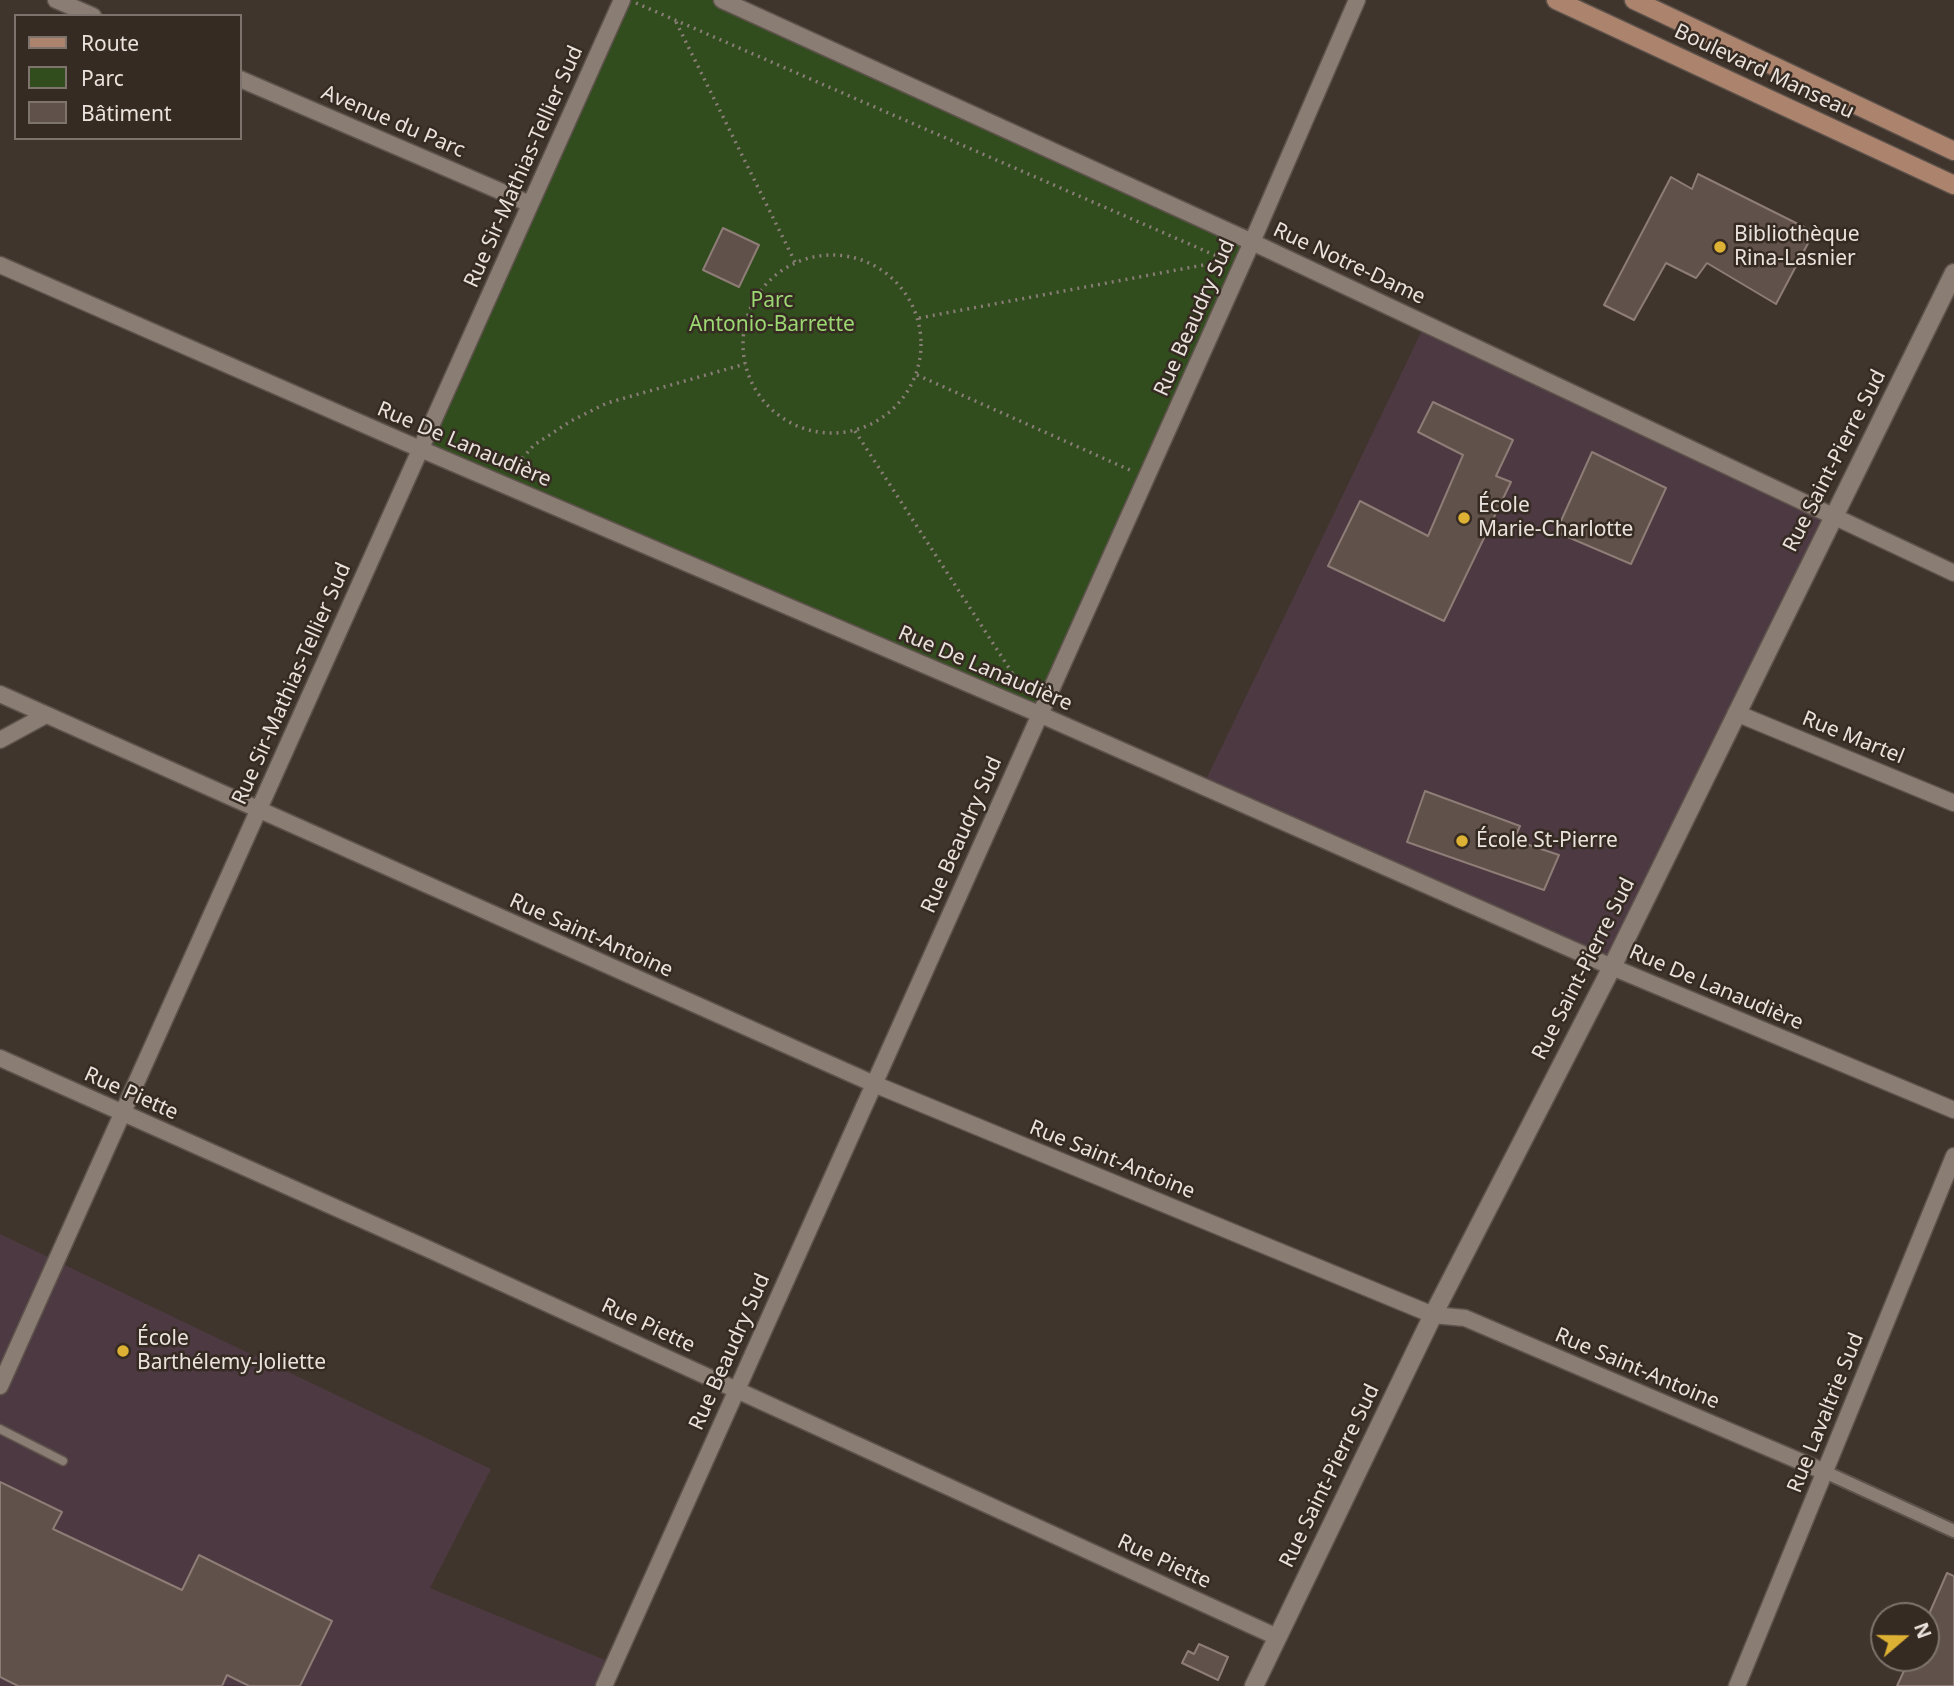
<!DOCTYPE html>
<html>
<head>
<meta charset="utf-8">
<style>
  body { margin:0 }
  #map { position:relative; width:1954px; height:1686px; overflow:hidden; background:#40352c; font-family:"Noto Sans",sans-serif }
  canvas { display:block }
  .legend { position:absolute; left:14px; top:14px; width:228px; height:126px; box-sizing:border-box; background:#362b22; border:2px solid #7e746d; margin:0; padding:9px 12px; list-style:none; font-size:21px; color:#eae2dd }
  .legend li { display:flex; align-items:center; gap:14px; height:35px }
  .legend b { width:35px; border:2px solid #7e746d }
  .north { position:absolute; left:1870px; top:1602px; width:70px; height:70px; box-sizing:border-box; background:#362b22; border:2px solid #7e746d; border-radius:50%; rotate:70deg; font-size:19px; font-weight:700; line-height:28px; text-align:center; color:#eae2dd }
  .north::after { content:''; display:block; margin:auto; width:24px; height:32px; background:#ddb133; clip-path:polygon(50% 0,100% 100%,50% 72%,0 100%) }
</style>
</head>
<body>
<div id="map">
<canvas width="1954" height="1686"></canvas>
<ul class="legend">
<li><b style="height:9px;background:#ac836d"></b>Route</li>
<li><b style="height:19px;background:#314c1d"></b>Parc</li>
<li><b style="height:19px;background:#60514b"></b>Bâtiment</li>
</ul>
<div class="north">N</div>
</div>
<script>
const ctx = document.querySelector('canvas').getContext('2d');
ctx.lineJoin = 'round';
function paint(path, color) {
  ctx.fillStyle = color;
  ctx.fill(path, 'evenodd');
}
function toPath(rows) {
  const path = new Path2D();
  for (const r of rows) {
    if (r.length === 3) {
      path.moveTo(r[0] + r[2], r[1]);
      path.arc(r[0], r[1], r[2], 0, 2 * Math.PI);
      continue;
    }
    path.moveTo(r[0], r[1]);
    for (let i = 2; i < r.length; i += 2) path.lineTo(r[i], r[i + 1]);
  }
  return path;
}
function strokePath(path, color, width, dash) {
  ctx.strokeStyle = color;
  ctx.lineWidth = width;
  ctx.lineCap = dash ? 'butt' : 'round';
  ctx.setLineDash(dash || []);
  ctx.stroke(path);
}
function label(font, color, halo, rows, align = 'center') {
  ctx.font = font + ' "Noto Sans",sans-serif';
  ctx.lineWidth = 5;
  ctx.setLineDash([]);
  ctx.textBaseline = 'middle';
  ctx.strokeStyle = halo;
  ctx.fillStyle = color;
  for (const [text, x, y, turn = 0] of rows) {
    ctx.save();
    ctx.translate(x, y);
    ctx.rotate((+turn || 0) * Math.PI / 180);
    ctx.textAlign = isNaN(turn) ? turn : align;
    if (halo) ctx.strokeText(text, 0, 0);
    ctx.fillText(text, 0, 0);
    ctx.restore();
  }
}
paint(toPath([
  [1426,322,1833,514,1612,967,1200,792],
  [0,1234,491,1469,430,1588,605,1660,594,1686,0,1686]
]), '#4c3942');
paint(toPath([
  [622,0,722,0,1252,242,1039,714,419,449]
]), '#314c1d');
const building = toPath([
  [1698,174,1814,232,1776,304,1707,263,1696,278,1666,263,1634,320,1604,305,1671,177,1692,189,1698,174],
  [723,228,759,245,739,287,703,270,723,228],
  [1433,402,1513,440,1496,476,1511,482,1444,621,1328,566,1360,501,1428,536,1463,455,1418,432,1433,402],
  [1592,452,1666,488,1631,564,1556,532,1592,452],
  [1425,791,1520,826,1514,840,1559,855,1544,890,1407,842,1425,791],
  [0,1482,62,1512,53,1529,182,1590,199,1555,332,1621,300,1686,249,1686,227,1675,222,1686,18,1686,0,1677,0,1482],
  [1947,1573,1954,1576,1954,1686,1897,1686,1910,1658,1926,1658,1926,1621,1947,1573],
  [1199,1644,1228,1657,1218,1680,1182,1663,1188,1651,1194,1654,1199,1644]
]);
paint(building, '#60514b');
strokePath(building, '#8d7d76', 2);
const service = toPath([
  [0,1429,63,1461]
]);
const pedestrian = toPath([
  [1825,1472,1954,1531]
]);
const minor = toPath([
  [56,0,93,16],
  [722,0,1252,242,1954,573],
  [240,79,530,204],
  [0,265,404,442,1039,714,1612,967,1954,1110],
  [0,694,874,1084,1433,1315,1465,1318,1825,1472],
  [1736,713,1954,803],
  [0,740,46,715],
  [0,1058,426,1248,1277,1637],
  [0,1386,622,0],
  [604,1686,1252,242,1357,0],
  [1737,1686,1954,1156]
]);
const tertiary = toPath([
  [1254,1686,1433,1315,1612,967,1954,273]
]);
const secondary = toPath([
  [1556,0,1954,185],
  [1634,0,1954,151]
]);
strokePath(service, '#5e534c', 11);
strokePath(pedestrian, '#5e534c', 16);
strokePath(minor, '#5e534c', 19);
strokePath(tertiary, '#5e534c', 21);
strokePath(secondary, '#5e534c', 21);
strokePath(toPath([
  [636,3,1226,260],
  [676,22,795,262],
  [832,344,89],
  [919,318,1225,261],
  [917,375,1132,471],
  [855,431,1022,688],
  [513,469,534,445,571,421,607,403,745,364]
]), '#887e76', 3.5, [2, 5]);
strokePath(service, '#8a7d73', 8);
strokePath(pedestrian, '#8a7d73', 12);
strokePath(minor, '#8a7d73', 16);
strokePath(tertiary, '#8a7d73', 18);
strokePath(secondary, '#ac836d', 18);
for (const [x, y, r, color] of [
  [1720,247,7,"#ddb133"],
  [1464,518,7,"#ddb133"],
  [1462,841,7,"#ddb133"],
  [123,1351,7,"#ddb133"]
]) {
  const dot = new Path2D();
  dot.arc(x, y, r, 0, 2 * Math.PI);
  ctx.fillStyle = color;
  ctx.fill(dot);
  strokePath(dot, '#362b22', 2.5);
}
label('21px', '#eae2dd', '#362b22', [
  ["Boulevard Manseau",1764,72,25],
  ["Avenue du Parc",393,122,23],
  ["Rue Sir-Mathias-Tellier Sud",524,167,-66],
  ["Rue Notre-Dame",1349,264,25],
  ["Rue Beaudry Sud",1195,318,-66],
  ["Rue De Lanaudière",464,445,23],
  ["Rue Saint-Pierre Sud",1835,461,-63],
  ["Rue De Lanaudière",985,669,23],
  ["Rue Sir-Mathias-Tellier Sud",292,684,-66],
  ["Rue Martel",1853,738,22],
  ["Rue Beaudry Sud",962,835,-66],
  ["Rue Saint-Antoine",591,936,24],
  ["Rue Saint-Pierre Sud",1584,969,-63],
  ["Rue De Lanaudière",1716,988,23],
  ["Rue Piette",131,1094,24],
  ["Rue Saint-Antoine",1112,1160,22],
  ["Rue Piette",648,1326,25],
  ["Rue Beaudry Sud",730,1352,-66],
  ["Rue Saint-Antoine",1637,1369,23],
  ["Rue Lavaltrie Sud",1826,1413,-68],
  ["Rue Saint-Pierre Sud",1330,1476,-64],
  ["Rue Piette",1164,1562,25]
]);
label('21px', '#eae2dd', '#362b22', [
  ["Bibliothèque",1734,235],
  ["Rina-Lasnier",1734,259],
  ["École",1478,506],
  ["Marie-Charlotte",1478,530],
  ["École St-Pierre",1476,841],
  ["École",137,1339],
  ["Barthélemy-Joliette",137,1363]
], 'left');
label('21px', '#9cd872', '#362b22', [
  ["Parc",772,301],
  ["Antonio-Barrette",772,325]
]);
</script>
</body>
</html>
